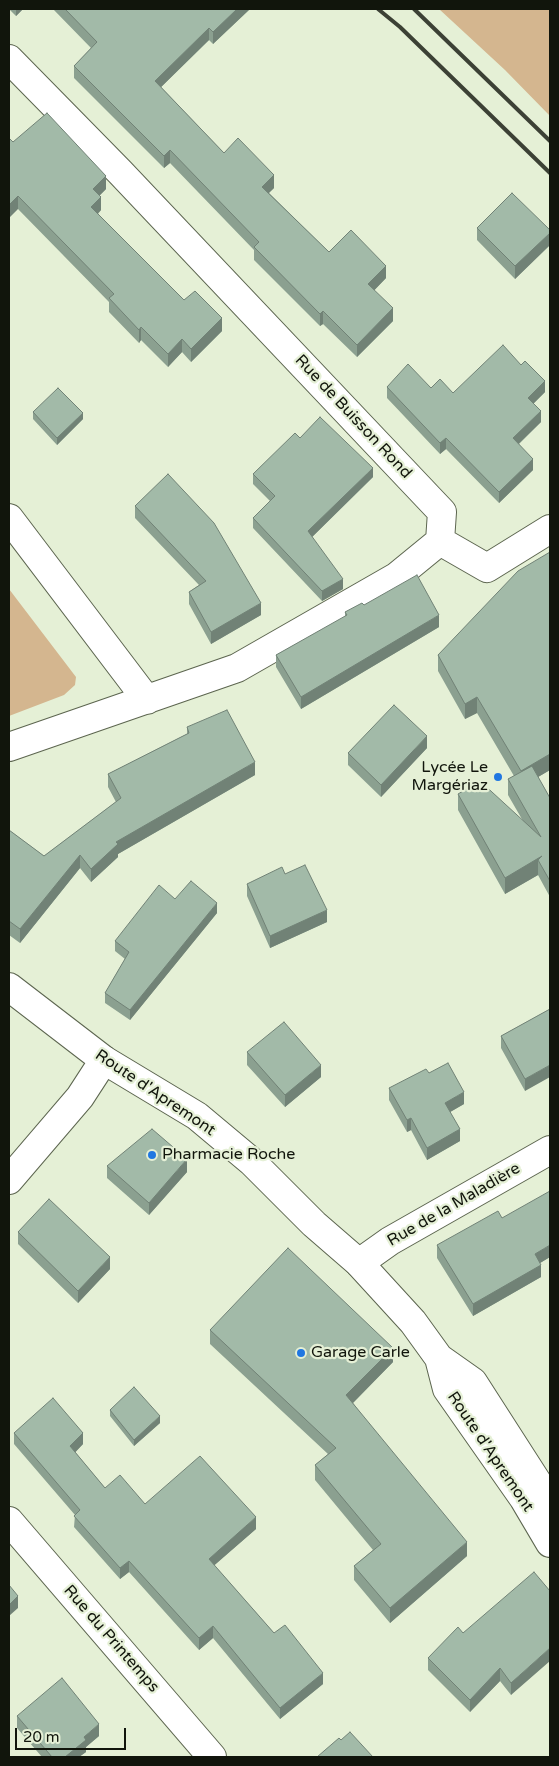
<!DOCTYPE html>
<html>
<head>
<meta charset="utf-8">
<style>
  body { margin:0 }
  #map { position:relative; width:559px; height:1766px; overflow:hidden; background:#e5f0d6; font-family:"Varela Round",sans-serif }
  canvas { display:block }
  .frame { position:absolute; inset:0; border:10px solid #11150c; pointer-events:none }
  .scale { position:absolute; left:15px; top:1728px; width:111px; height:22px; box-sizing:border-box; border:2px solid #11150c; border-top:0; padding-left:6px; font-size:15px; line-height:18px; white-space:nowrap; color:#11150c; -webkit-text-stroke:4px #e5f0d6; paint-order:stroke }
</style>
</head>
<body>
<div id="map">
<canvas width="559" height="1766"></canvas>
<div class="frame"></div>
<div class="scale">20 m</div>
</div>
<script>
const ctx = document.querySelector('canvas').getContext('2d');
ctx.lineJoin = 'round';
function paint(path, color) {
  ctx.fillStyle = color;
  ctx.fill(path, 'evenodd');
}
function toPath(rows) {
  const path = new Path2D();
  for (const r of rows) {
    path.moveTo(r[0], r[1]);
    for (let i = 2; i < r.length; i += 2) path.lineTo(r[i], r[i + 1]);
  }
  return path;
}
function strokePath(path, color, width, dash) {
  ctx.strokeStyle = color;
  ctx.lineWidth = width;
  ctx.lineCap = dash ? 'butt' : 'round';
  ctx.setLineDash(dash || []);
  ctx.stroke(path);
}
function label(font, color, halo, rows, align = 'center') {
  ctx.font = font + ' "Varela Round",sans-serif';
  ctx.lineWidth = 4.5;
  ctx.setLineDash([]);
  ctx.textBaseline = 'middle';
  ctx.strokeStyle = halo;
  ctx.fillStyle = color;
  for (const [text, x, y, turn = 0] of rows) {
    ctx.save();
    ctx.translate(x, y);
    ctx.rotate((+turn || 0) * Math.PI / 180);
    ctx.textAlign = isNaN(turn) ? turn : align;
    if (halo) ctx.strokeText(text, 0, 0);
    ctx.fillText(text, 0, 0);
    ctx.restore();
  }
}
paint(toPath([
  [439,9,550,9,550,116,505,70],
  [9,589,76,677,75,685,64,695,9,716]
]), '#d4b68f');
const minor = toPath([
  [9,59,120,172,442,512,440,541,396,577,237,668,9,747],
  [9,518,147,700],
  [440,541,487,568,550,529],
  [9,1180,80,1097,104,1060],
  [359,1263,390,1241,550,1150],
  [9,1521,212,1757]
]);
const major = toPath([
  [9,987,104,1060,197,1116,252,1162,314,1224,359,1263,413,1322,439,1358,473,1382,550,1502],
  [439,1358,447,1389,524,1499,550,1543]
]);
strokePath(minor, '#5c654f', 30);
strokePath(major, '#5c654f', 30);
strokePath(minor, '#fff', 28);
strokePath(major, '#fff', 28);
strokePath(toPath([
  [378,9,400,27,550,173],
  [414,9,550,141]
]), '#3c4135', 4);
paint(toPath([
  [9,9,23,9,16,16],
  [53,9,250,9,213,44,209,40,161,87,224,153,274,188,269,193,329,252,386,278,374,290,393,321,357,357,323,324,320,326,254,260,254,250,170,163,164,168,74,78,74,66,91,48],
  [13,142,106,189,99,196,101,210,98,214,184,300,222,331,191,362,182,352,168,367,141,340,139,343,109,312,109,302,18,209],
  [477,228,550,230,550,245,515,279,477,240],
  [387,387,431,388,453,393,545,392,533,404,541,422,519,444,533,470,499,503,446,449,440,454,387,398],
  [33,412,83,419,57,445,33,419],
  [300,438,373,477,312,537,343,589,322,601,253,528,253,518,270,501,253,484,253,474],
  [135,506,261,615,211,644,189,604,189,592,199,585,135,518],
  [550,552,550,770,538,777,550,798,550,897,538,875,505,894,458,810,458,794,523,821,508,795,508,779,514,776,477,713,465,719,438,671,438,655],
  [364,605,439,627,301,709,276,667,276,655,345,617,345,612],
  [187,727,255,775,118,854,118,857,91,882,80,868,20,943,9,935,9,830,44,856,116,802,108,787,108,774,187,734],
  [427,748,381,797,348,765,348,753],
  [285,874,327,922,270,948,247,896,247,884],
  [175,899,217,913,130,1020,105,1003,105,993,125,959,115,951,115,941],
  [550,1009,525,1091,501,1048,501,1036],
  [247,1052,321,1077,285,1107,247,1065],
  [429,1073,464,1104,450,1112,460,1141,427,1160,411,1130,407,1132,389,1100,389,1088],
  [107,1166,187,1172,149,1215,107,1178],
  [502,1218,550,1257,540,1263,541,1277,473,1316,437,1258,437,1245],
  [18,1232,110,1269,78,1303,18,1244],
  [210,1330,393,1362,353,1403,467,1556,390,1623,354,1580,354,1566,373,1550,315,1480,315,1465,328,1454,210,1344],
  [110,1410,160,1423,134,1446,110,1416],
  [14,1433,83,1444,75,1452,105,1488,145,1504,256,1529,214,1565,274,1633,323,1684,280,1719,213,1638,199,1650,129,1572,120,1579,74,1527,75,1515,14,1444],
  [550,1591,511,1695,500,1681,470,1712,428,1670,428,1658,463,1633],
  [17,1716,99,1736,86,1747,86,1752,79,1757,42,1757,17,1728]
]), '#8ba090');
paint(toPath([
  [16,9,23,9,16,16],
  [237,9,250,9,213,44,213,32],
  [209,28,209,40,155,93,155,81],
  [170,150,170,163,164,168,164,156],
  [274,175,274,188,262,199,262,187],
  [106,176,106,189,93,202,93,189],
  [18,196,18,209,9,218,9,205],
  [101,197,101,210,91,220,91,207],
  [550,233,550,245,515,279,515,266],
  [386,266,386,278,368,297,368,284],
  [393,308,393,321,357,357,357,345],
  [323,311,323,324,320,326,320,314],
  [222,318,222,331,191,362,191,349],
  [141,327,141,340,139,343,139,330],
  [182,339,182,352,168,367,168,354],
  [545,381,545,392,528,409,528,398],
  [541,411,541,422,513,449,513,438],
  [83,413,83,419,57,445,57,438],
  [446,438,446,449,440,454,440,443],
  [533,459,533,470,499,503,499,492],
  [373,468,373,477,308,541,308,531],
  [343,579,343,589,322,601,322,591],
  [261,603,261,615,211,644,211,632],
  [439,615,439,627,301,709,301,697],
  [477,697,477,713,465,719,465,704],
  [427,736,427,748,381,797,381,785],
  [550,754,550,770,521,787,521,771],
  [255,762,255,775,118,854,118,857,91,882,91,869,116,842],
  [80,855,80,868,20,943,20,929],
  [542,856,538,860,538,875,505,894,505,878],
  [217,903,217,913,130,1020,130,1010],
  [327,910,327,922,270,948,270,936],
  [321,1065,321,1077,285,1107,285,1095],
  [550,1065,550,1077,525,1091,525,1079],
  [464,1092,464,1104,445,1115,445,1103],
  [411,1118,411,1130,407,1132,407,1120],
  [460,1129,460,1141,427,1160,427,1148],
  [187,1159,187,1172,149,1215,149,1203],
  [550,1245,550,1257,535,1266,535,1254],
  [110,1257,110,1269,78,1303,78,1291],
  [541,1265,541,1277,473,1316,473,1304],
  [393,1348,393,1362,346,1410,346,1395],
  [160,1416,160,1423,134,1446,134,1440],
  [83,1433,83,1444,70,1458,70,1446],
  [256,1517,256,1529,209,1570,209,1559],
  [467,1542,467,1556,390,1623,390,1608],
  [129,1561,129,1572,120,1579,120,1568],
  [18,1596,18,1608,9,1616,9,1605],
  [213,1626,213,1638,199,1650,199,1638],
  [550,1648,550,1661,511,1695,511,1683],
  [500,1668,500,1681,470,1712,470,1700],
  [323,1673,323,1684,280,1719,280,1708],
  [99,1724,99,1736,86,1747,86,1752,79,1757,65,1757,84,1737]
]), '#718276');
const building = toPath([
  [65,9,237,9,213,32,209,28,155,81,224,153,238,138,274,175,262,187,329,252,351,230,386,266,368,284,393,308,357,345,323,311,320,314,254,247,259,242,170,150,164,156,74,66,97,42,65,9],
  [47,113,106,176,93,189,101,197,91,207,184,300,195,291,222,318,191,349,182,339,168,354,141,327,139,330,109,298,114,294,18,196,9,205,9,138,13,142,47,113],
  [512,193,550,230,550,233,515,266,477,228,512,193],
  [503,345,521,365,525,361,545,381,528,398,541,411,513,438,533,459,499,492,446,438,440,443,387,387,408,364,431,388,440,379,453,393,503,345],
  [58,388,83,413,57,438,33,412,58,388],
  [320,417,373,468,308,531,343,579,322,591,253,518,275,496,253,474,295,433,300,438,320,417],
  [168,474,214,523,261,603,211,632,189,592,206,581,135,506,168,474],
  [550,552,550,754,521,771,477,697,465,704,438,655,518,571,550,552],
  [417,575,439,615,301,697,276,655,347,615,345,612,362,603,364,605,417,575],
  [394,705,427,736,381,785,348,753,394,705],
  [227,710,255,762,116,842,118,844,91,869,80,855,20,929,9,921,9,830,44,856,121,798,108,774,189,733,187,727,227,710],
  [532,766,550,798,550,881,538,860,542,856,505,878,458,794,480,781,541,837,508,779,532,766],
  [305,865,327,910,270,936,247,884,282,867,285,874,305,865],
  [191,881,217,903,130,1010,105,993,129,952,115,941,159,885,175,899,191,881],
  [550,1009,550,1065,525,1079,501,1036,550,1009],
  [284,1022,321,1065,285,1095,247,1052,284,1022],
  [448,1063,464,1092,445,1103,460,1129,427,1148,411,1118,407,1120,389,1088,426,1069,429,1073,448,1063],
  [152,1129,187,1159,149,1203,107,1166,152,1129],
  [550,1191,550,1245,535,1254,541,1265,473,1304,437,1245,498,1211,502,1218,550,1191],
  [49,1199,110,1257,78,1291,18,1232,49,1199],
  [288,1248,393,1348,346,1395,467,1542,390,1608,354,1566,381,1544,315,1465,336,1448,210,1330,288,1248],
  [134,1387,160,1416,134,1440,110,1410,134,1387],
  [53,1398,83,1433,70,1446,105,1488,120,1475,145,1504,200,1456,256,1517,209,1559,274,1633,285,1625,323,1673,280,1708,213,1626,199,1638,129,1561,120,1568,74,1516,80,1510,14,1433,53,1398],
  [534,1572,550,1591,550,1648,511,1683,500,1668,470,1700,428,1658,458,1627,463,1633,534,1572],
  [9,1585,18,1596,9,1605,9,1585],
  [62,1678,99,1724,84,1737,86,1740,65,1757,52,1757,17,1716,62,1678],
  [350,1732,373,1757,317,1757,339,1738,341,1740,350,1732]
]);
paint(building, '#a2baa8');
strokePath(building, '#718276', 1);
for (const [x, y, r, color] of [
  [498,777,5,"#2077e1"],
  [152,1155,5,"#2077e1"],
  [301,1353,5,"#2077e1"]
]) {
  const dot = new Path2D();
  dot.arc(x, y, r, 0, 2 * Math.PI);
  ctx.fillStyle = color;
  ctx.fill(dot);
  strokePath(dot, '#e5f0d6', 2);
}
label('16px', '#11150c', '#e5f0d6', [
  ["Rue de Buisson Rond",353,417,47],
  ["Route d'Apremont",155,1093,34],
  ["Rue de la Maladière",454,1205,-30],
  ["Route d'Apremont",490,1452,56],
  ["Rue du Printemps",111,1639,49]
]);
label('16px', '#11150c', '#e5f0d6', [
  ["Lycée Le",488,768,"right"],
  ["Margériaz",488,786,"right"],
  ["Pharmacie Roche",162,1155],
  ["Garage Carle",311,1353]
], 'left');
</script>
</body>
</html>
